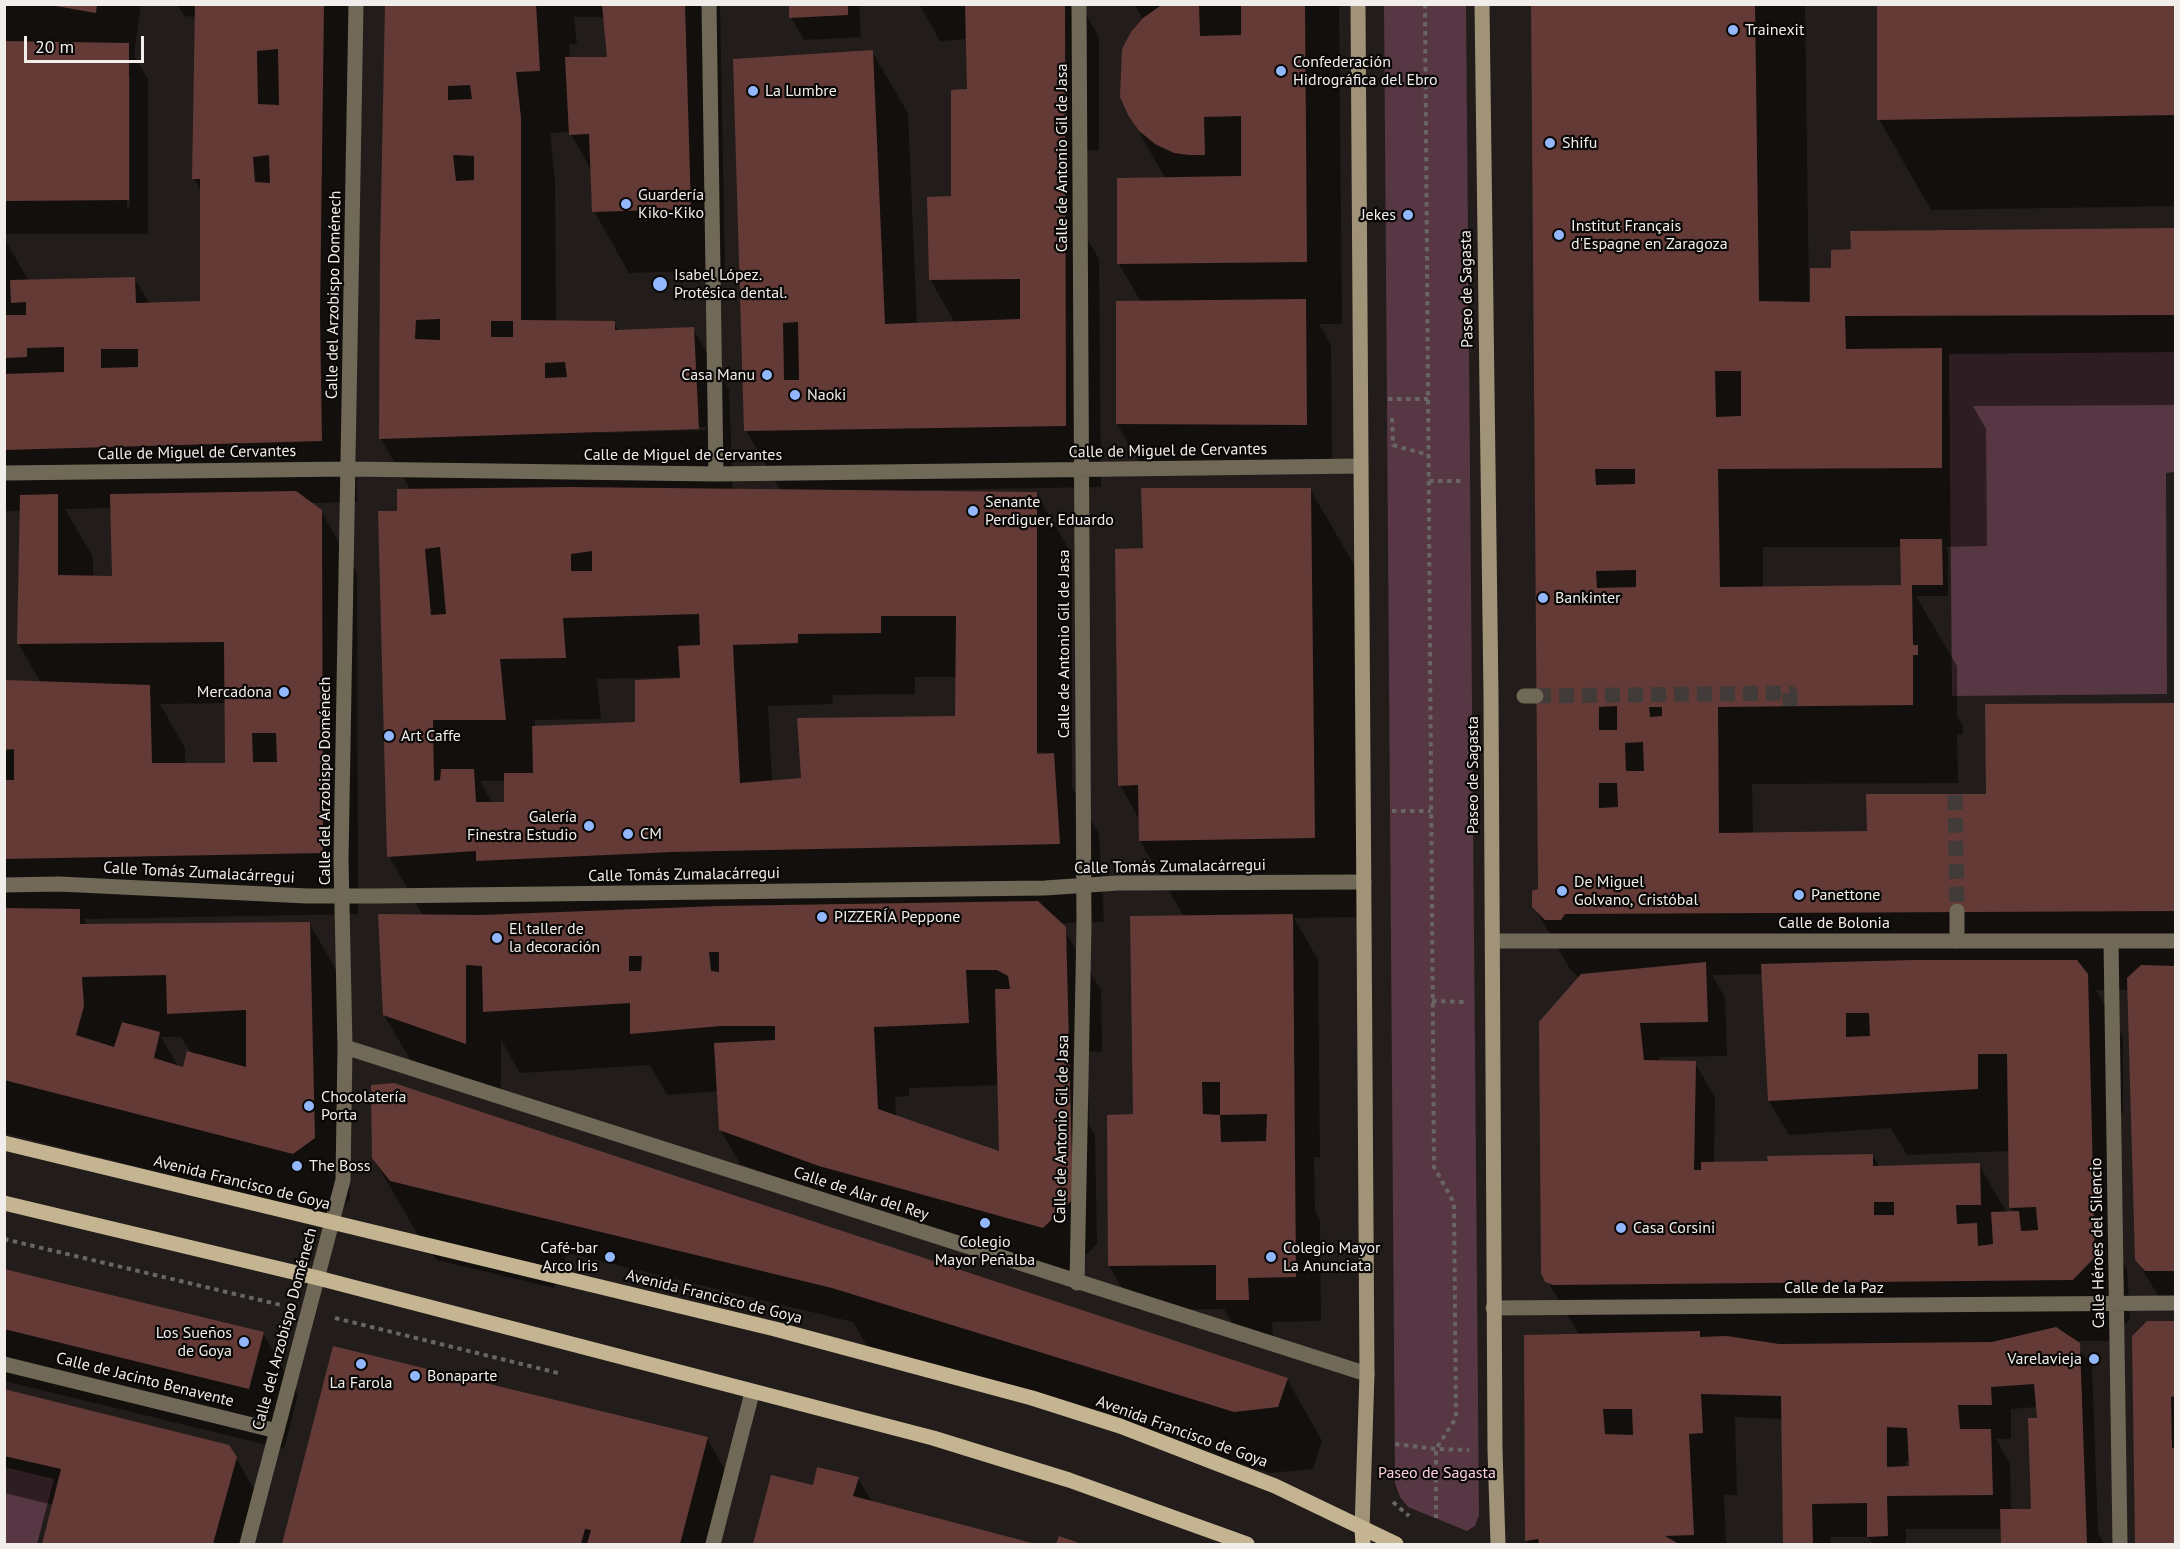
<!DOCTYPE html>
<html>
<head>
<meta charset="utf-8">
<style>
  body { margin:0 }
  #map { position:relative; width:2180px; height:1549px; overflow:hidden; background:#221d1a; font-family:"PT Sans",sans-serif }
  canvas { display:block }
  .frame { position:absolute; inset:0; border:6px solid #f0edeb; pointer-events:none }
  .scale { position:absolute; left:24px; top:36px; width:120px; height:27px; box-sizing:border-box; border:3px solid #f0edeb; border-top:0; padding-left:8px; font-size:18px; line-height:21px; white-space:nowrap; color:#f0edeb; -webkit-text-stroke:4px #0a0807; paint-order:stroke }
</style>
</head>
<body>
<div id="map">
<canvas width="2180" height="1549"></canvas>
<div class="frame"></div>
<div class="scale">20 m</div>
</div>
<script>
const ctx = document.querySelector('canvas').getContext('2d');
ctx.lineJoin = 'round';
function paint(path, color) {
  ctx.fillStyle = color;
  ctx.fill(path, 'evenodd');
}
function toPath(rows) {
  const path = new Path2D();
  for (const r of rows) {
    path.moveTo(r[0], r[1]);
    for (let i = 2; i < r.length; i += 2) path.lineTo(r[i], r[i + 1]);
  }
  return path;
}
function strokePath(path, color, width, dash) {
  ctx.strokeStyle = color;
  ctx.lineWidth = width;
  ctx.lineCap = dash ? 'butt' : 'round';
  ctx.setLineDash(dash || []);
  ctx.stroke(path);
}
function label(font, color, halo, rows, align = 'center') {
  ctx.font = font + ' "PT Sans",sans-serif';
  ctx.lineWidth = 4.5;
  ctx.setLineDash([]);
  ctx.textBaseline = 'middle';
  ctx.strokeStyle = halo;
  ctx.fillStyle = color;
  for (const [text, x, y, turn = 0] of rows) {
    ctx.save();
    ctx.translate(x, y);
    ctx.rotate((+turn || 0) * Math.PI / 180);
    ctx.textAlign = isNaN(turn) ? turn : align;
    if (halo) ctx.strokeText(text, 0, 0);
    ctx.fillText(text, 0, 0);
    ctx.restore();
  }
}
paint(toPath([
  [1384,5,1466,5,1479,1515,1475,1526,1467,1531,1408,1507,1400,1497,1395,1483],
  [2175,352,2175,472,2166,473,2167,694,1952,696,1949,354],
  [4,1467,54,1479,37,1544,5,1544]
]), '#563743');
paint(toPath([
  [4,4,141,4,134,55,148,79,148,234,4,234],
  [127,77,130,77,130,207,127,207],
  [177,4,362,4,355,378,357,502,310,503,321,511,357,573,358,914,84,919,88,925,309,923,345,985,350,1200,329,1215,4,1133,4,682,41,683,18,643,21,511,4,511,4,238,29,281,134,278,150,304,202,302,201,192,194,178,196,17,184,16],
  [112,508,114,577,93,577,93,557,65,509],
  [226,703,227,765,185,765,185,748,160,704],
  [161,1037,181,1037,191,1053,184,1069,179,1068],
  [387,4,720,4,725,270,629,273,594,211,592,172,570,132,550,133,555,181,556,322,614,323,619,331,693,329,729,390,733,490,781,491,746,430,872,52,908,113,917,324,955,323,930,279,954,198,970,91,968,39,940,41,919,4,1080,4,1099,37,1099,150,1083,150,1083,232,1099,259,1101,487,922,490,922,492,1037,494,1072,555,1072,787,1099,834,1104,922,1060,923,1101,990,1102,1052,1087,1051,1089,1125,1095,1136,1097,1244,1069,1272,841,1200,740,1164,720,1129,718,1091,667,1095,650,1065,520,1073,501,1040,501,1104,420,1076,384,1015,423,916,389,856,399,512,411,491,381,439],
  [574,17,605,17,608,58,570,59,569,44,577,44],
  [706,427,706,430,601,433,601,430],
  [681,677,681,680,637,723,535,727,535,720,601,719,597,679],
  [915,677,958,677,958,723,802,779,772,782,768,706,832,704,833,695,915,694],
  [991,752,1045,752,1045,755],
  [480,781,506,781,506,804,493,804],
  [1000,1085,1001,1153,896,1117,895,1097,909,1096,909,1088],
  [790,4,859,4,861,37,804,40,791,17],
  [1134,4,1339,4,1342,324,1319,324,1331,345,1332,469,1143,468,1117,424,1141,302,1119,264,1118,179,1166,179,1129,115,1143,20],
  [1532,4,1805,4,1809,302,1812,302,1833,269,1852,251,1852,233,2176,230,2176,405,1973,406,1986,429,1987,546,1945,547,1948,552,1948,596,1916,596,1957,666,1957,716,1963,726,1963,734,1957,734,1958,783,1752,784,1753,834,1868,832,1988,800,1987,706,2176,705,2176,1305,2166,1305,2157,1294,2137,1260,2128,990,2096,990,2123,1037,2123,1113,2114,1114,2111,1242,2127,1269,2130,1319,2108,1341,2074,1341,2092,1367,2098,1533,2104,1544,2003,1544,2002,1529,1906,1529,1906,1544,1873,1544,1868,1537,1830,1537,1831,1544,1785,1544,1782,1419,1735,1417,1737,1495,1724,1495,1726,1544,1529,1544,1526,1540,1579,1335,1543,1273,1579,978,1570,969,1534,907,1540,890],
  [1763,547,1902,547,1904,587,1763,588],
  [1763,974,1769,1101,1789,1135,1891,1128,1907,1155,2010,1151,2011,1207,2014,1213,2007,1213,1979,1165,1880,1168,1873,1155,1770,1163,1714,1163,1715,1097,1695,1063,1659,1062,1659,1057,1727,1056,1725,998,1712,975],
  [2037,1407,2034,1511,2011,1511,2010,1464,1996,1439,2011,1439,2011,1409],
  [1906,1461,1910,1461,1910,1468,1906,1468],
  [1878,4,2176,4,2176,206,1931,210,1879,119],
  [1310,489,1356,568,1360,917,1294,918,1318,960,1320,1157,1314,1157,1315,1210,1320,1220,1321,1321,1272,1322,1274,1344,1243,1344,1224,1309,1135,1310,1109,1266,1109,1116,1136,1116,1184,917,1140,841,1140,821,1120,785,1145,549],
  [373,1157,1287,1379,1322,1441,1313,1469,1270,1473,869,1350,853,1322,567,1253,554,1288,437,1260,419,1237],
  [4,1271,263,1333,298,1395,284,1449,4,1381],
  [2147,1323,2176,1323,2176,1544,2136,1544,2133,1337],
  [334,1348,707,1438,726,1472,707,1544,283,1544],
  [4,1391,236,1458,262,1503,250,1544,44,1544,54,1505,4,1493],
  [772,1477,814,1487,858,1478,872,1502,1033,1544,755,1544]
]), '#0007');
paint(toPath([
  [195,4,324,4,320,315,322,441,4,450,4,374,64,372,64,347,27,348,27,357,4,358,4,315,26,315,26,302,11,303,10,280,135,277,136,303,200,301,200,179,192,179],
  [278,49,279,105,258,104,257,51],
  [269,155,270,183,255,182,253,157],
  [101,349,138,349,138,367,101,368],
  [385,4,536,4,540,71,516,72,521,118,521,320,615,321,615,330,694,327,699,429,379,439,380,252],
  [470,85,472,99,448,100,448,86],
  [453,155,474,156,474,180,456,181],
  [440,319,440,340,415,339,416,320],
  [491,321,513,321,513,337,491,337],
  [565,362,567,377,545,378,545,363],
  [789,4,848,4,848,15,789,18],
  [965,4,1065,4,1066,426,744,431,733,59,873,50,885,324,1020,319,1020,279,929,280,927,197,951,196,951,90,967,89],
  [798,322,799,380,784,380,783,323],
  [1163,4,1199,4,1200,36,1241,35,1241,4,1305,4,1307,262,1117,264,1117,178,1241,176,1241,116,1204,117,1205,155,1189,155,1174,153,1155,144,1139,131,1128,115,1120,97,1122,49,1131,32,1143,18],
  [1531,4,1755,4,1759,301,1810,302,1810,268,1831,268,1831,250,1851,249,1850,231,2175,228,2175,315,1845,316,1846,349,1942,348,1942,468,1718,469,1720,587,1901,585,1900,539,1942,539,1943,585,1912,585,1913,645,1918,645,1918,655,1913,655,1913,705,1718,707,1719,833,1867,831,1866,794,1986,794,1985,704,2175,703,2175,911,1565,914,1561,920,1545,920,1532,907,1532,891,1538,889],
  [1715,371,1741,371,1741,416,1716,417],
  [1595,469,1635,469,1635,484,1596,485],
  [1636,570,1636,587,1597,588,1596,571],
  [1617,706,1617,730,1599,730,1599,707],
  [1649,707,1662,707,1662,716,1650,717],
  [1643,742,1644,771,1626,771,1625,743],
  [1599,783,1617,783,1618,807,1599,808],
  [1877,4,2175,4,2175,115,1877,120],
  [50,5,97,5,96,13],
  [602,5,685,5,691,209,592,212,589,134,569,135,565,57,607,57],
  [4,41,129,43,129,200,4,201],
  [1306,299,1307,425,1116,424,1116,301],
  [570,487,1037,492,1037,754,1054,753,1060,844,672,852,476,861,476,851,387,857,378,511,397,511,397,489],
  [440,547,446,614,431,615,425,549],
  [592,551,592,571,571,571,571,554],
  [699,614,700,645,678,646,680,678,635,680,635,722,532,726,533,773,504,773,504,802,476,802,474,769,441,769,440,780,434,781,433,720,506,720,500,659,566,658,563,618],
  [881,616,956,616,955,716,797,718,801,778,740,783,733,645,798,643,798,634,881,633],
  [1141,488,1311,488,1315,838,1139,841,1138,785,1118,786,1115,549,1143,548],
  [296,491,322,510,323,853,4,859,4,780,14,780,14,749,4,750,4,680,150,685,152,763,225,763,224,642,17,644,20,495,58,494,58,575,112,576,110,494],
  [252,733,276,733,277,762,253,762],
  [1038,901,1066,927,1073,1199,1043,1228,819,1166,719,1130,714,1043,775,1040,775,1026,721,1026,630,1034,630,1003,483,1012,482,966,466,965,466,1044,383,1015,378,914,481,915,718,906],
  [709,952,719,952,719,972,711,971],
  [629,956,642,956,641,971,629,971],
  [966,970,997,970,1008,976,1010,989,995,989,999,1151,878,1109,874,1027,969,1023],
  [4,908,80,909,80,924,310,922,315,1138,293,1154,4,1080],
  [166,975,167,1014,246,1010,246,1067,187,1051,183,1067,154,1058,160,1032,122,1022,114,1047,76,1035,84,1006,82,977],
  [1293,914,1296,1277,1248,1278,1249,1300,1216,1300,1216,1265,1108,1266,1107,1115,1133,1114,1130,916],
  [1202,1082,1220,1082,1220,1115,1203,1114],
  [1267,1114,1266,1141,1221,1142,1220,1115],
  [1912,960,2077,960,2088,974,2095,1257,2073,1280,1553,1285,1545,1282,1541,1273,1539,1022,1581,974,1706,962,1708,1022,1640,1023,1644,1060,1696,1061,1694,1170,1701,1170,1701,1162,1768,1161,1767,1156,1873,1154,1873,1166,1980,1163,1981,1205,1956,1205,1957,1224,1977,1223,1978,1246,1993,1244,1991,1212,2019,1211,2021,1231,2038,1230,2036,1207,2009,1208,2007,1054,1978,1054,1978,1089,1768,1101,1761,964],
  [1846,1013,1869,1013,1870,1036,1846,1037],
  [1874,1202,1894,1202,1894,1215,1874,1215],
  [2141,965,2175,966,2175,1271,2145,1271,2135,1260,2127,978],
  [394,1083,1288,1378,1278,1407,1234,1412,832,1288,390,1181,372,1158,371,1085],
  [4,1269,264,1332,249,1389,4,1329],
  [2147,1321,2175,1321,2175,1396,2171,1397,2172,1448,2175,1448,2175,1544,2135,1544,2132,1336],
  [2056,1327,2080,1343,2087,1544,2001,1544,2000,1509,2031,1509,2028,1418,2037,1418,2034,1384,1991,1387,1992,1405,1958,1405,1960,1429,1991,1429,1993,1495,1887,1496,1888,1536,1867,1537,1867,1503,1812,1504,1813,1544,1783,1544,1781,1396,1701,1394,1703,1433,1689,1434,1694,1535,1665,1536,1679,1544,1539,1544,1538,1539,1525,1541,1524,1335,1700,1331,1700,1337,1727,1336,1779,1344,1992,1342],
  [1603,1409,1632,1409,1633,1435,1605,1434],
  [1887,1427,1907,1428,1909,1466,1887,1467],
  [333,1346,708,1437,680,1544,587,1544,591,1530,585,1529,581,1544,282,1544],
  [4,1389,229,1445,237,1457,213,1544,42,1544,61,1469,4,1456],
  [817,1467,859,1477,853,1496,1036,1544,753,1544,771,1475,813,1485],
  [1059,1536,1082,1544,1056,1544]
]), '#643a36');
strokePath(toPath([
  [1536,696,1790,693,1790,706],
  [1955,795,1957,911]
]), '#413c39', 15, [15, 8]);
strokePath(toPath([
  [1425,4,1434,1167,1454,1203,1456,1418,1436,1449,1436,1518],
  [1388,399,1428,399],
  [1392,418,1393,445,1428,455],
  [1429,481,1461,481],
  [1392,811,1431,811],
  [1432,1001,1465,1002],
  [4,1239,281,1305],
  [335,1318,558,1373],
  [1395,1444,1436,1449,1469,1450],
  [1393,1502,1409,1516]
]), '#696562', 4, [4.5, 4.5]);
strokePath(toPath([
  [1524,696,1536,696],
  [1957,911,1957,941]
]), '#716958', 15);
strokePath(toPath([
  [709,4,716,474],
  [4,473,348,469,716,474,1361,466],
  [4,885,59,884,307,896,377,896,1045,888,1118,883,1364,882],
  [1493,941,2176,941],
  [2111,941,2120,1544],
  [345,1047,1367,1374],
  [1077,1283,1084,925,1079,4],
  [1493,1308,2176,1303],
  [4,1364,277,1431],
  [247,1544,343,1180,345,1047,341,859,356,4],
  [713,1544,752,1393]
]), '#716958', 15);
strokePath(toPath([
  [1358,4,1367,1374,1362,1529],
  [1482,4,1491,696,1495,1450,1498,1544]
]), '#a09378', 15);
strokePath(toPath([
  [4,1143,775,1329,1032,1398,1120,1426,1275,1486,1396,1544],
  [4,1203,318,1278,933,1438,1069,1480,1247,1544],
  [1362,1529,1363,1544]
]), '#c5b491', 15);
for (const [x, y, r, color] of [
  [1733,30,6,"#93b7fd"],
  [1281,71,6,"#93b7fd"],
  [753,91,6,"#93b7fd"],
  [1550,143,6,"#93b7fd"],
  [626,204,6,"#93b7fd"],
  [1408,215,6,"#93b7fd"],
  [1559,235,6,"#93b7fd"],
  [660,284,8,"#93b7fd"],
  [767,375,6,"#93b7fd"],
  [795,395,6,"#93b7fd"],
  [973,511,6,"#93b7fd"],
  [1543,598,6,"#93b7fd"],
  [284,692,6,"#93b7fd"],
  [389,736,6,"#93b7fd"],
  [589,826,6,"#93b7fd"],
  [628,834,6,"#93b7fd"],
  [1562,891,6,"#93b7fd"],
  [1799,895,6,"#93b7fd"],
  [822,917,6,"#93b7fd"],
  [497,938,6,"#93b7fd"],
  [309,1106,6,"#93b7fd"],
  [297,1166,6,"#93b7fd"],
  [985,1223,6,"#93b7fd"],
  [1621,1228,6,"#93b7fd"],
  [610,1257,6,"#93b7fd"],
  [1271,1257,6,"#93b7fd"],
  [244,1342,6,"#93b7fd"],
  [2094,1359,6,"#93b7fd"],
  [361,1364,6,"#93b7fd"],
  [415,1376,6,"#93b7fd"]
]) {
  const dot = new Path2D();
  dot.arc(x, y, r, 0, 2 * Math.PI);
  ctx.fillStyle = color;
  ctx.fill(dot);
  strokePath(dot, '#0a0807', 2);
}
label('16px', '#f0edeb', '#0a0807', [
  ["Trainexit",1745,30],
  ["Confederación",1293,62],
  ["Hidrográfica del Ebro",1293,80],
  ["La Lumbre",765,91],
  ["Shifu",1562,143],
  ["Guardería",638,195],
  ["Kiko-Kiko",638,213],
  ["Jekes",1396,215,"right"],
  ["Institut Français",1571,226],
  ["d'Espagne en Zaragoza",1571,244],
  ["Isabel López.",674,275],
  ["Protésica dental.",674,293],
  ["Casa Manu",755,375,"right"],
  ["Naoki",807,395],
  ["Senante",985,502],
  ["Perdiguer, Eduardo",985,520],
  ["Bankinter",1555,598],
  ["Mercadona",272,692,"right"],
  ["Art Caffe",401,736],
  ["Galería",577,817,"right"],
  ["Finestra Estudio",577,835,"right"],
  ["CM",640,834],
  ["De Miguel",1574,882],
  ["Golvano, Cristóbal",1574,900],
  ["Panettone",1811,895],
  ["PIZZERÍA Peppone",834,917],
  ["El taller de",509,929],
  ["la decoración",509,947],
  ["Chocolatería",321,1097],
  ["Porta",321,1115],
  ["The Boss",309,1166],
  ["Casa Corsini",1633,1228],
  ["Colegio",985,1242,"center"],
  ["Mayor Peñalba",985,1260,"center"],
  ["Café-bar",598,1248,"right"],
  ["Arco Iris",598,1266,"right"],
  ["Colegio Mayor",1283,1248],
  ["La Anunciata",1283,1266],
  ["Los Sueños",232,1333,"right"],
  ["de Goya",232,1351,"right"],
  ["Varelavieja",2082,1359,"right"],
  ["Bonaparte",427,1376],
  ["La Farola",361,1383,"center"]
], 'left');
label('16px', '#f0edeb', '#0a0807', [
  ["Calle de Antonio Gil de Jasa",1062,158,-90],
  ["Paseo de Sagasta",1467,289,-91],
  ["Calle del Arzobispo Doménech",334,295,-89],
  ["Calle de Miguel de Cervantes",1168,451,-1],
  ["Calle de Miguel de Cervantes",197,453,-1],
  ["Calle de Miguel de Cervantes",683,455],
  ["Calle de Antonio Gil de Jasa",1064,644,-90],
  ["Paseo de Sagasta",1473,775,-90],
  ["Calle del Arzobispo Doménech",325,781,-90],
  ["Calle Tomás Zumalacárregui",1170,867,-1],
  ["Calle Tomás Zumalacárregui",199,873,3],
  ["Calle Tomás Zumalacárregui",684,875,-1],
  ["Calle de Bolonia",1834,923],
  ["Calle de Antonio Gil de Jasa",1062,1129,-89],
  ["Avenida Francisco de Goya",242,1183,14],
  ["Calle de Alar del Rey",861,1194,18],
  ["Calle Héroes del Silencio",2098,1243,-91],
  ["Calle de la Paz",1834,1288],
  ["Avenida Francisco de Goya",714,1297,14],
  ["Calle del Arzobispo Doménech",285,1329,-75],
  ["Calle de Jacinto Benavente",145,1380,14],
  ["Avenida Francisco de Goya",1182,1432,20]
]);
label('16px', '#fccfdf', '#0a0807', [
  ["Paseo de Sagasta",1437,1473]
]);
</script>
</body>
</html>
